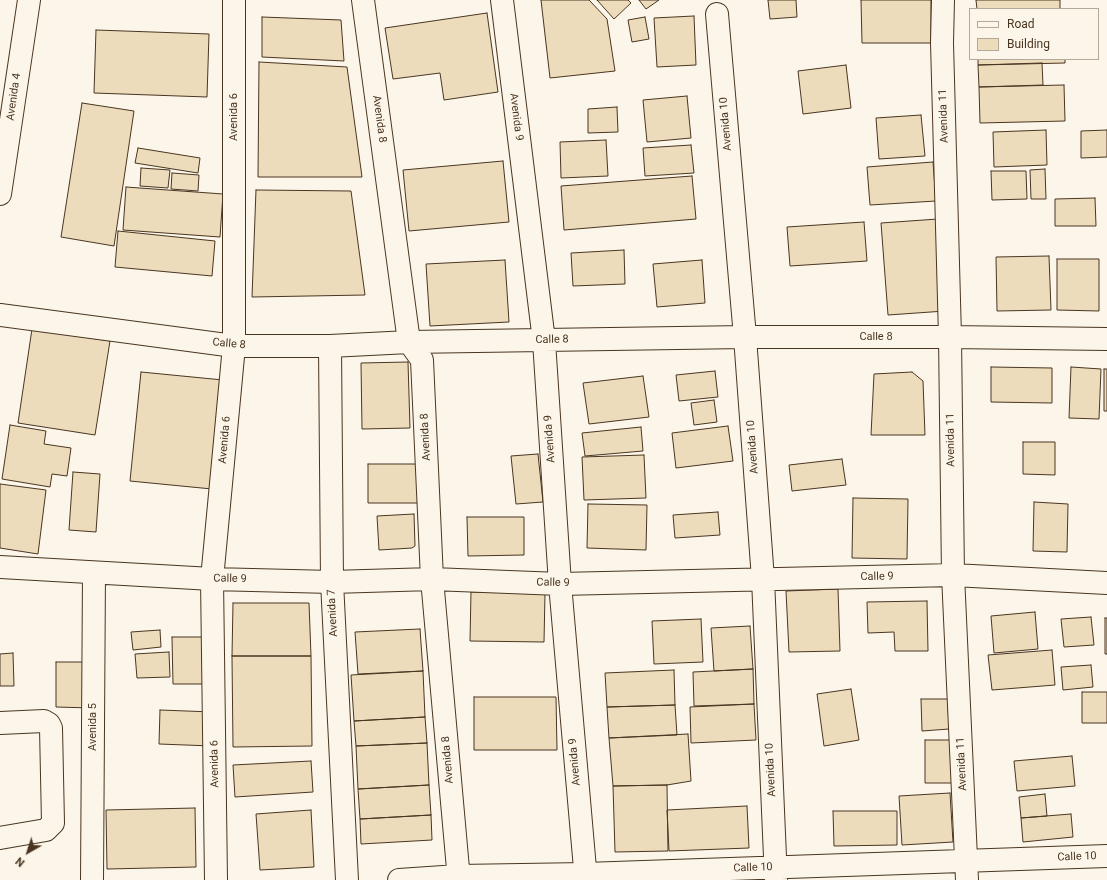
<!DOCTYPE html>
<html>
<head>
<meta charset="utf-8">
<style>
  body { margin:0 }
  #map { position:relative; width:1107px; height:880px; overflow:hidden; background:#fbf6e9; font-family:Roboto,sans-serif }
  canvas { display:block }
  .legend { position:absolute; left:969px; top:8px; width:130px; height:52px; box-sizing:border-box; background:#fbf6e9; border:1px solid #b4a999; margin:0; padding:5px 7px; list-style:none; font-size:12px; color:#4a3520 }
  .legend li { display:flex; align-items:center; gap:8px; height:20px }
  .legend b { width:20px; border:1px solid #b4a999 }
  .north { position:absolute; left:8px; top:832px; width:40px; height:40px; -webkit-text-stroke:3px #fbf6e9; paint-order:stroke; rotate:219deg; font-size:11px; font-weight:700; line-height:16px; text-align:center; color:#4a3520 }
  .north::after { content:''; display:block; margin:auto; width:14px; height:18px; background:#4a3520; clip-path:polygon(50% 0,100% 100%,50% 72%,0 100%) }
</style>
</head>
<body>
<div id="map">
<canvas width="1107" height="880"></canvas>
<ul class="legend">
<li><b style="height:5px;background:#fbf6e9"></b>Road</li>
<li><b style="height:11px;background:#ecdcbc"></b>Building</li>
</ul>
<div class="north">N</div>
</div>
<script>
const ctx = document.querySelector('canvas').getContext('2d');
ctx.lineJoin = 'round';
function paint(path, color) {
  ctx.fillStyle = color;
  ctx.fill(path, 'evenodd');
}
function toPath(rows) {
  const path = new Path2D();
  for (const r of rows) {
    path.moveTo(r[0], r[1]);
    for (let i = 2; i < r.length; i += 2) path.lineTo(r[i], r[i + 1]);
  }
  return path;
}
function strokePath(path, color, width, dash) {
  ctx.strokeStyle = color;
  ctx.lineWidth = width;
  ctx.lineCap = dash ? 'butt' : 'round';
  ctx.setLineDash(dash || []);
  ctx.stroke(path);
}
function label(font, color, halo, rows, align = 'center') {
  ctx.font = font + ' Roboto,sans-serif';
  ctx.lineWidth = 3;
  ctx.setLineDash([]);
  ctx.textBaseline = 'middle';
  ctx.strokeStyle = halo;
  ctx.fillStyle = color;
  for (const [text, x, y, turn = 0] of rows) {
    ctx.save();
    ctx.translate(x, y);
    ctx.rotate((+turn || 0) * Math.PI / 180);
    ctx.textAlign = isNaN(turn) ? turn : align;
    if (halo) ctx.strokeText(text, 0, 0);
    ctx.fillText(text, 0, 0);
    ctx.restore();
  }
}
const building = toPath([
  [541,0,589,0,607,19,615,71,550,78,541,0],
  [597,0,628,0,631,3,614,19,597,0],
  [639,0,659,0,646,9,639,0],
  [768,0,796,0,797,17,770,19,768,0],
  [861,0,931,0,931,43,862,43,861,0],
  [976,0,1060,0,1060,9,977,9,976,0],
  [487,13,498,92,444,100,440,73,393,79,385,28,487,13],
  [694,16,696,65,657,67,654,18,694,16],
  [262,17,341,20,344,61,262,57,262,17],
  [645,17,649,39,632,42,628,20,645,17],
  [96,30,209,34,207,97,94,93,96,30],
  [978,59,1065,59,1065,63,978,65,978,59],
  [259,62,347,67,362,177,258,177,259,62],
  [1042,63,1043,85,979,87,978,65,1042,63],
  [846,65,851,108,803,114,798,71,846,65],
  [1064,85,1065,121,980,123,979,87,1064,85],
  [687,96,691,138,647,142,643,100,687,96],
  [82,103,134,111,114,246,61,237,82,103],
  [617,107,618,132,588,133,588,109,617,107],
  [921,115,925,156,879,159,876,118,921,115],
  [1046,130,1047,165,994,167,993,132,1046,130],
  [1107,130,1107,157,1081,158,1081,131,1107,130],
  [606,140,608,176,561,178,560,142,606,140],
  [691,145,694,173,645,176,643,148,691,145],
  [138,148,200,158,198,173,135,163,138,148],
  [503,161,509,222,409,231,403,170,503,161],
  [933,162,936,201,870,205,867,167,933,162],
  [141,168,170,170,168,188,140,186,141,168],
  [1045,169,1046,199,1031,199,1030,170,1045,169],
  [991,171,1026,171,1027,199,992,200,991,171],
  [172,173,199,175,198,191,171,189,172,173],
  [692,176,696,219,564,230,561,186,692,176],
  [126,187,223,194,220,237,123,230,126,187],
  [256,190,351,191,365,295,252,297,256,190],
  [1095,198,1096,226,1055,226,1055,199,1095,198],
  [938,219,945,311,888,315,881,223,938,219],
  [864,222,867,261,790,266,787,227,864,222],
  [118,231,215,241,212,276,115,267,118,231],
  [624,250,625,284,573,286,571,253,624,250],
  [1049,256,1051,310,997,311,996,257,1049,256],
  [1057,259,1099,259,1099,311,1057,310,1057,259],
  [505,260,509,322,430,326,426,264,505,260],
  [702,260,705,303,657,307,653,264,702,260],
  [32,329,110,341,95,435,18,423,32,329],
  [408,362,410,428,362,429,361,363,408,362],
  [991,367,1052,368,1052,403,991,402,991,367],
  [1071,367,1101,369,1099,419,1069,418,1071,367],
  [1104,369,1107,369,1107,411,1104,411,1104,369],
  [715,371,718,397,679,401,676,375,715,371],
  [141,372,223,380,212,489,130,481,141,372],
  [912,372,923,381,925,435,871,435,874,374,912,372],
  [643,376,649,417,589,424,583,383,643,376],
  [714,400,717,422,694,425,691,403,714,400],
  [10,425,46,431,44,444,71,448,67,476,52,474,50,487,2,479,10,425],
  [728,426,733,461,676,468,672,433,728,426],
  [641,427,643,451,585,456,582,433,641,427],
  [1023,442,1055,442,1055,475,1023,474,1023,442],
  [538,454,543,502,516,504,511,456,538,454],
  [644,455,646,498,584,500,582,457,644,455],
  [842,459,846,485,792,491,789,465,842,459],
  [368,464,417,464,418,503,368,503,368,464],
  [73,472,100,474,96,532,69,530,73,472],
  [0,484,46,490,38,554,0,548,0,484],
  [853,498,908,499,907,559,852,558,853,498],
  [1034,502,1068,504,1067,552,1033,551,1034,502],
  [588,504,647,505,646,550,587,548,588,504],
  [718,512,720,535,675,538,673,515,718,512],
  [414,514,415,546,412,548,379,550,377,516,414,514],
  [467,517,524,517,524,555,468,556,467,517],
  [838,589,840,651,789,652,786,591,838,589],
  [471,592,545,593,544,642,470,641,471,592],
  [927,601,928,651,895,651,894,632,868,633,867,602,927,601],
  [233,603,309,603,311,656,232,656,233,603],
  [1035,612,1038,649,994,653,991,616,1035,612],
  [1091,617,1094,645,1064,647,1061,619,1091,617],
  [1105,618,1107,618,1107,654,1105,654,1105,618],
  [701,619,703,662,654,664,652,621,701,619],
  [750,626,753,669,714,671,711,628,750,626],
  [420,629,423,671,358,674,355,632,420,629],
  [160,630,161,647,133,650,131,632,160,630],
  [172,637,210,637,211,684,173,684,172,637],
  [1052,650,1055,685,992,690,988,655,1052,650],
  [169,652,170,677,137,678,135,654,169,652],
  [13,653,14,686,0,686,0,654,13,653],
  [232,656,311,656,312,746,233,747,232,656],
  [56,662,92,662,92,708,56,707,56,662],
  [1091,665,1093,687,1063,690,1061,667,1091,665],
  [753,669,754,704,694,706,693,672,753,669],
  [674,670,675,705,607,707,605,673,674,670],
  [423,671,425,717,354,721,351,675,423,671],
  [851,689,859,740,824,746,817,694,851,689],
  [1082,692,1107,692,1107,723,1082,723,1082,692],
  [474,697,556,697,557,750,474,750,474,697],
  [921,699,948,699,949,729,922,731,921,699],
  [754,704,756,740,691,743,690,707,754,704],
  [675,705,677,735,609,738,607,707,675,705],
  [160,710,213,712,212,746,159,744,160,710],
  [425,717,427,743,356,746,354,721,425,717],
  [688,734,691,781,667,785,613,786,609,738,688,734],
  [925,740,952,740,952,783,925,783,925,740],
  [427,743,429,785,358,789,356,746,427,743],
  [1072,756,1075,786,1017,791,1014,761,1072,756],
  [311,761,313,792,235,797,233,765,311,761],
  [429,785,431,815,360,819,358,789,429,785],
  [667,785,668,851,615,852,613,786,667,785],
  [950,793,953,842,902,845,899,796,950,793],
  [1045,794,1047,816,1021,818,1019,797,1045,794],
  [747,806,749,848,669,851,667,810,747,806],
  [195,808,196,867,107,869,106,810,195,808],
  [311,810,314,867,260,870,256,814,311,810],
  [833,811,897,811,897,845,834,846,833,811],
  [1071,814,1073,837,1023,842,1021,818,1071,814],
  [431,815,432,840,361,844,360,819,431,815]
]);
paint(building, '#ecdcbc');
strokePath(building, '#4a3520', 1);
const minor = toPath([
  [363,0,409,342,422,360,432,579,459,880],
  [502,0,544,341,560,584,586,880],
  [943,0,942,43,950,337,953,575,967,880],
  [717,14,745,337,763,579,776,880],
  [0,194,29,0],
  [0,315,234,346,330,346,409,342,745,337,950,337,1107,339],
  [330,346,332,582,347,880],
  [0,567,212,579,332,582,432,579,560,584,953,575,1107,583],
  [0,723,44,721,49,724,51,728,53,823,46,830,0,838],
  [92,880,94,573],
  [216,880,212,579,234,346,234,0],
  [399,880,458,876,585,874,1107,856]
]);
strokePath(minor, '#4a3520', 24);
strokePath(minor, '#fbf6e9', 22);
label('11px', '#4a3520', '#fbf6e9', [
  ["Avenida 4",14,97,-82],
  ["Avenida 11",944,116,-92],
  ["Avenida 6",234,117,-90],
  ["Avenida 9",516,117,83],
  ["Avenida 8",379,119,82],
  ["Avenida 10",726,124,-95],
  ["Calle 8",876,337],
  ["Calle 8",552,340,-1],
  ["Calle 8",229,344,5],
  ["Avenida 8",426,437,-93],
  ["Avenida 9",550,439,-94],
  ["Avenida 6",225,440,-85],
  ["Avenida 11",951,440,-91],
  ["Avenida 10",753,447,-94],
  ["Calle 9",877,577,-1],
  ["Calle 9",230,579,1],
  ["Calle 9",553,583,1],
  ["Avenida 7",333,613,-93],
  ["Avenida 5",93,727,-90],
  ["Avenida 8",448,760,-95],
  ["Avenida 9",575,762,-95],
  ["Avenida 6",215,764,-91],
  ["Avenida 11",962,764,-93],
  ["Avenida 10",771,770,-93],
  ["Calle 10",1077,857,-2],
  ["Calle 10",753,868,-2]
]);
</script>
</body>
</html>
